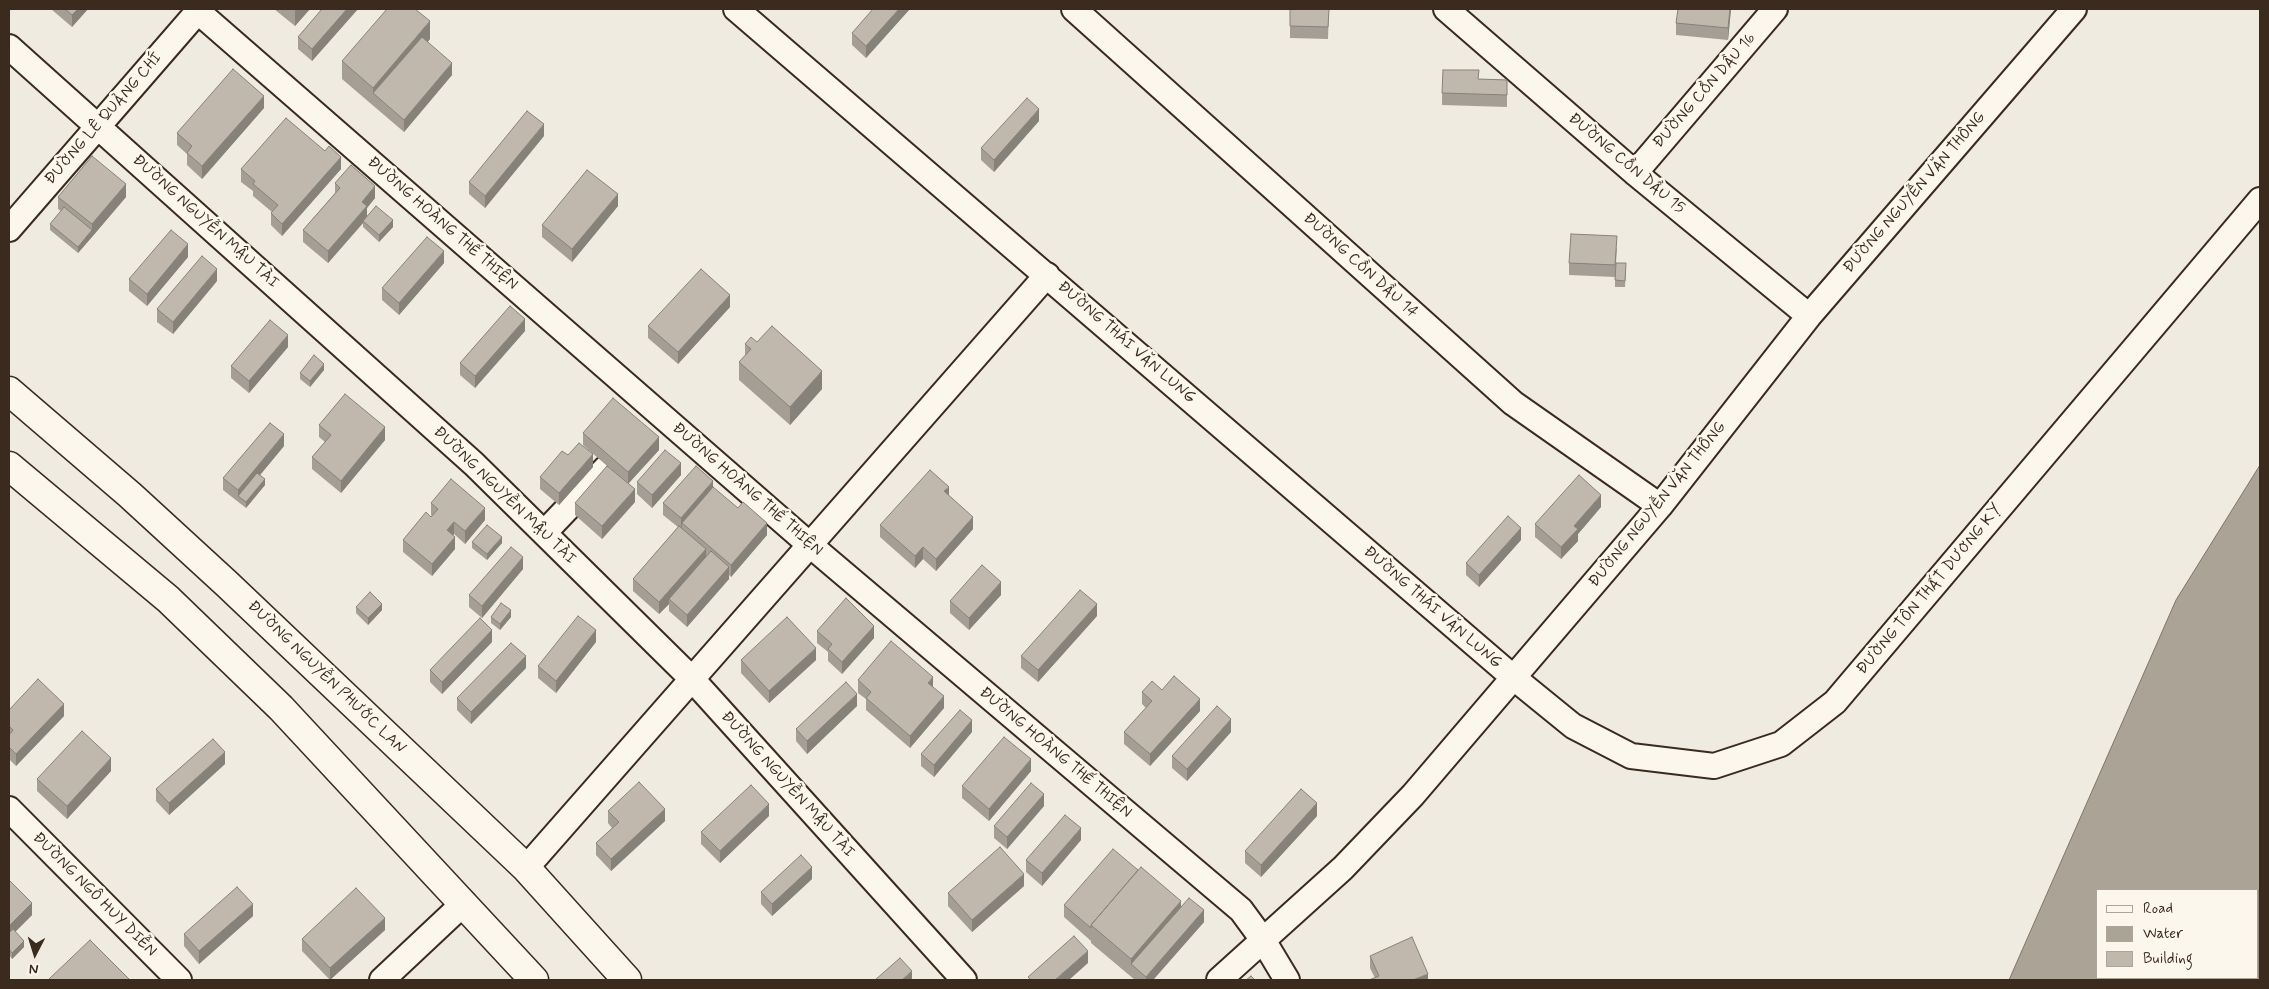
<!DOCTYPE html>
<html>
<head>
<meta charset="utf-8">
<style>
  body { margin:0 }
  #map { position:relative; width:2269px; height:989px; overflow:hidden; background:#f0ebe0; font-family:Mynerve,sans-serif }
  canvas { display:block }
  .frame { position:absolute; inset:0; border:10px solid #3b2a1e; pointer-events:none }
  .legend { position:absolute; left:2096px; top:889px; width:162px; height:90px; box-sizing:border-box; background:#fbf7ec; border:1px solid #aea59a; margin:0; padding:6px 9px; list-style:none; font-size:15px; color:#3b2a1e }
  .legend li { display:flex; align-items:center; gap:10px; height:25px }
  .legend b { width:25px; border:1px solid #aea59a }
  .north { position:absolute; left:10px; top:929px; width:50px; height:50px; -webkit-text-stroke:4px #fbf7ec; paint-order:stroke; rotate:185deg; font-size:14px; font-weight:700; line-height:20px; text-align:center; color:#3b2a1e }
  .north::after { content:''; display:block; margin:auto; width:18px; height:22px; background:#3b2a1e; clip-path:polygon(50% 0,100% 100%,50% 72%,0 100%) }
</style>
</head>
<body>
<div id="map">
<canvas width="2269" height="989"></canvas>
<div class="frame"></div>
<ul class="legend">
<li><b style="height:6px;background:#fbf7ec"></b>Road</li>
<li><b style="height:14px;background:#aca397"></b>Water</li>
<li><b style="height:14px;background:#c0b8ad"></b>Building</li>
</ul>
<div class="north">N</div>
</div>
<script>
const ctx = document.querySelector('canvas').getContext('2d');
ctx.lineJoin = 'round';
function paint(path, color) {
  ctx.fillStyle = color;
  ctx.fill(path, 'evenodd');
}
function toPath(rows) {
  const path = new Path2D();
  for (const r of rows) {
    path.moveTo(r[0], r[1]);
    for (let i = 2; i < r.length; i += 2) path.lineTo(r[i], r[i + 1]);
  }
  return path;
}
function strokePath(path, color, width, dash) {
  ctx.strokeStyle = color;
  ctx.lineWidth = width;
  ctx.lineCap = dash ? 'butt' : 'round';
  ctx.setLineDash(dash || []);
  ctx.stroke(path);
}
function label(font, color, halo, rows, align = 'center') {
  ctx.font = font + ' Mynerve,sans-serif';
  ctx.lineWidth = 5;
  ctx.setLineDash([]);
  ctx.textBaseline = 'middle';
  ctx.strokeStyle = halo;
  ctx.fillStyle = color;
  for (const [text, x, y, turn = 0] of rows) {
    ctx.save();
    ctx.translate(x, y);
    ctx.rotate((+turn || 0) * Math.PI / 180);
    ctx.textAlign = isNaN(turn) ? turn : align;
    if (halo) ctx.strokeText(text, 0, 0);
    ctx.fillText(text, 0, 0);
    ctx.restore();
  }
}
const water = toPath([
  [2260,465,2260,980,2009,980,2176,600,2260,465],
  [2098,890,2258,890,2258,978,2098,978,2098,890]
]);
paint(water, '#aca397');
strokePath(water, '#7f7367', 1);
const minor = toPath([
  [195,9,810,545,1241,910,1263,940,1287,980],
  [736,9,1514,678,1573,726,1631,756,1714,766,1781,744,1835,702,2260,200],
  [1074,9,1513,403,1660,506],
  [1446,9,1635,173,1809,316],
  [9,47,474,464,692,679,964,980],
  [1635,173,1775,9],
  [9,229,200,9],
  [544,533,606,468],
  [9,809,179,980],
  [526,868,1047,275],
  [382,980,464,903],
  [1219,980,1343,868,1413,795,1660,506,1809,316,2074,9]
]);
const secondary = toPath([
  [9,391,130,495,227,584,526,868,627,980],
  [9,466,168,599,281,708,534,980]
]);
strokePath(minor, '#3b2a1e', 28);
strokePath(secondary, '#3b2a1e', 31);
strokePath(minor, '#fbf7ec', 24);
strokePath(secondary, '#fbf7ec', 28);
paint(toPath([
  [51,9,88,9,72,27],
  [274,9,310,9,295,26],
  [322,9,358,9,312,61,298,49,298,37],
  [909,9,909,10,866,58,852,45,852,33],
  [1290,9,1329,9,1328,39,1290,38],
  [1731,9,1728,40,1676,35,1676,23],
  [430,39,428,42,452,75,404,132,342,79,342,61],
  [1479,79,1507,80,1507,107,1442,105,1442,93],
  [264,108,202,179,187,165,187,154,177,145,177,133],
  [1039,121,994,172,981,160,981,148],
  [544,136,485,208,469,194,469,182],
  [241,169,341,169,282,236,271,225,271,213,272,212,253,196,253,191,241,182],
  [335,183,375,198,367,208,367,217,393,227,379,242,363,227,363,223,328,263,303,242,303,230,335,193],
  [58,197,126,197,78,253,50,230,50,224,61,211,58,209],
  [618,206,572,262,542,237,542,225],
  [1617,248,1616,263,1626,270,1625,287,1615,287,1615,277,1569,275,1569,263],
  [188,257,147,306,129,291,129,279],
  [444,263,399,315,382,300,382,288],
  [217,281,173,334,157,322,157,309],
  [730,307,678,364,648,338,648,326],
  [525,331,475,388,460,375,460,363],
  [757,342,822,389,790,425,739,380,739,362,745,356,745,344],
  [288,347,249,393,231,378,231,366],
  [324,370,310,387,300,379,300,373],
  [319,425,385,440,341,493,312,469,312,457,325,442,319,437],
  [583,433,659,450,628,484,583,445],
  [284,446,260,475,265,485,246,508,223,490,223,478],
  [593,467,559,505,540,489,540,477],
  [681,475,652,508,637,494,637,482],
  [713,487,767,535,731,577,729,575,729,579,687,627,669,611,669,604,659,614,633,591,633,579,678,527,663,515,663,503],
  [949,496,973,529,936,571,923,559,915,568,880,537,880,525],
  [635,502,602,539,575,515,575,503],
  [431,503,485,520,465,544,454,534,453,535,455,549,432,576,403,552,403,540,432,516,431,515],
  [1601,507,1578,534,1578,541,1561,559,1535,537,1535,524],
  [1521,540,1479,587,1466,575,1466,563],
  [472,542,502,543,487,560,472,548],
  [523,569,482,618,469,607,469,595],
  [1001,595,969,630,950,613,950,601],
  [356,607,382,610,368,625,356,613],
  [1097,616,1038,682,1021,668,1021,656],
  [491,617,511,617,500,630,491,623],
  [817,631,874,638,842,674,828,661,828,652,817,643],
  [492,642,442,694,430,682,430,670],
  [596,642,556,693,538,678,538,666],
  [741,660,816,660,769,703,741,673],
  [526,668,471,724,457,710,457,698],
  [858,680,933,687,944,708,910,748,866,710,866,699,858,693],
  [1162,690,1200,711,1150,766,1124,744,1124,732,1146,708,1142,704,1142,692],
  [857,706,807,754,796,741,796,729],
  [9,710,64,716,16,766,9,759],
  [972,732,934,777,921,766,921,754],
  [1231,732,1187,781,1172,768,1172,756],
  [225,764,169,815,156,801,156,789],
  [111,771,67,819,37,791,37,779],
  [1031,771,989,821,962,798,962,786],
  [1044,806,1007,849,994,838,994,826],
  [608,811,665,821,611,871,596,855,596,843,612,828,608,823],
  [769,816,720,863,701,844,701,832],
  [1317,816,1261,877,1245,863,1245,851],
  [1081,840,1042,886,1026,872,1026,860],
  [812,879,772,916,761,904,761,892],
  [9,880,32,915,15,932,24,947,12,959,9,955],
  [1024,886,972,932,948,906,948,893],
  [1064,905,1181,907,1204,922,1153,980,1135,980,1091,943,1091,941,1064,917],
  [253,916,199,964,184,946,184,934],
  [385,930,330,980,302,951,302,939],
  [1370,956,1428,980,1375,978,1370,968]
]), '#a59e95');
paint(toPath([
  [78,9,88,9,72,27,72,15],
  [295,9,310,9,295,26],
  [347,9,358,9,312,61,312,49],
  [899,9,909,9,909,10,866,58,866,46],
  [1730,9,1731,9,1728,40,1728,28],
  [430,21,430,39,379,98,373,93,373,88],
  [452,63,452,75,404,132,404,120],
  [264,96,264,108,202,179,202,166],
  [1039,109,1039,121,994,172,994,160],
  [544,124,544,136,485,208,485,196],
  [341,157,341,169,282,236,282,224],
  [126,184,126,197,92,237,92,224],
  [375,186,375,198,367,208,367,218,363,221,363,223,328,263,328,251,362,202],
  [618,194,618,206,572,262,572,249],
  [393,220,393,227,379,242,379,235],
  [92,230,92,237,78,253,78,247],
  [188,244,188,257,147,306,147,294],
  [444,251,444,263,399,315,399,303],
  [217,269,217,281,173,334,173,322],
  [730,295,730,307,678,364,678,352],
  [525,319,525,331,475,388,475,376],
  [288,335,288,347,249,393,249,381],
  [324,364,324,370,310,387,310,381],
  [822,371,822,389,790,425,790,407],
  [385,427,385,440,341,493,341,481],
  [284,434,284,446,241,498,238,496,238,490],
  [659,437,659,450,628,484,628,472],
  [593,454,593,467,559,505,559,493],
  [681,463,681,475,652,508,652,495],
  [265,479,265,485,246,508,246,502],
  [713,481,713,493,682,523,682,529,681,530,681,518],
  [949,487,949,499,944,491],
  [635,489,635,502,602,539,602,526],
  [1601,495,1601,507,1578,534,1578,541,1561,559,1561,547,1574,526],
  [485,508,485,520,465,544,465,531],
  [973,517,973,529,936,571,936,559],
  [454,522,454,534,447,542,447,530],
  [767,523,767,535,731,577,731,565],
  [1521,528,1521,540,1479,587,1479,575],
  [455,537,455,549,432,576,432,564],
  [502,537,502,543,487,560,487,554],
  [923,547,923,559,915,568,915,556],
  [706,549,706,561,669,599,669,604,659,614,659,602],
  [523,557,523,569,482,618,482,606],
  [729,567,729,579,687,627,687,615],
  [1001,582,1001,595,969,630,969,618],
  [382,604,382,610,368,625,368,618],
  [1097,604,1097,616,1038,682,1038,670],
  [511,610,511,617,500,630,500,624],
  [874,626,874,638,842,674,842,662],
  [492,630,492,642,442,694,442,682],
  [596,630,596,642,556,693,556,681],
  [816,648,816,660,769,703,769,691],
  [526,656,526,668,471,724,471,712],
  [933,677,933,689,928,683],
  [857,694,857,706,807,754,807,741],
  [944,696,944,708,910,748,910,736],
  [1200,699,1200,711,1150,766,1150,754],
  [64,704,64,716,16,766,16,754],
  [1231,719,1231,732,1187,781,1187,769],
  [972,720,972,732,934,777,934,765],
  [225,752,225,764,169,815,169,803],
  [111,758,111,771,67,819,67,806],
  [1031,759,1031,771,989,821,989,809],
  [1044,794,1044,806,1007,849,1007,837],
  [1317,803,1317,816,1261,877,1261,865],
  [769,804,769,816,720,863,720,851],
  [665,809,665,821,611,871,611,859],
  [1081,828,1081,840,1042,886,1042,873],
  [812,867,812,879,772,916,772,904],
  [1024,874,1024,886,972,932,972,920],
  [1181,901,1181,919,1131,964,1131,959],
  [32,903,32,915,9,938,9,926],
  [253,904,253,916,199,964,199,951],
  [1204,910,1204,922,1153,980,1146,980,1146,977],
  [385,918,385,930,330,980,330,968],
  [24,941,24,947,12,959,12,953],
  [1088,951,1088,963,1069,980,1055,980],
  [912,971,912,980,902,980],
  [1428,974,1428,980,1413,980]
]), '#868179');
const building = toPath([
  [65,9,78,9,72,15,65,9],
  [322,9,347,9,312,49,298,37,322,9],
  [387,9,415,9,430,21,373,88,342,61,387,9],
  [873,9,899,9,866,46,852,33,873,9],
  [1290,9,1329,9,1328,27,1290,26,1290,9],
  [1678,9,1730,9,1728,28,1676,23,1678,9],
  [422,37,452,63,404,120,373,93,422,37],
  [233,69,264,96,202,166,187,153,192,146,177,133,233,69],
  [1443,70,1479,70,1478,79,1507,80,1507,95,1442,93,1443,70],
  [1027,98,1039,109,994,160,981,148,1027,98],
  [527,111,544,124,485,196,469,182,527,111],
  [286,118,325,151,329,146,341,157,282,224,271,213,278,205,253,184,255,181,241,169,286,118],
  [92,156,126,184,92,224,58,197,92,156],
  [351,165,375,186,362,202,367,206,328,251,303,230,340,188,335,183,351,165],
  [587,170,618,194,572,249,542,225,587,170],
  [376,206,393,220,379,235,363,221,376,206],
  [64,207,92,230,78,247,50,224,64,207],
  [171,230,188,244,147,294,129,279,171,230],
  [1571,234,1617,236,1615,265,1569,263,1571,234],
  [427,237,444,251,399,303,382,288,427,237],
  [202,256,217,269,173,322,157,309,202,256],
  [1616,263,1626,263,1625,281,1615,280,1616,263],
  [701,269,730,295,678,352,648,326,701,269],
  [510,306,525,319,475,376,460,363,510,306],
  [270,320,288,335,249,381,231,366,270,320],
  [772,326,822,371,790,407,739,362,751,349,745,344,751,337,757,342,772,326],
  [314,355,324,364,310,381,300,373,314,355],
  [345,394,385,427,341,481,312,457,331,435,319,425,345,394],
  [613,398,659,437,628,472,583,433,613,398],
  [270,423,284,434,238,490,223,478,270,423],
  [579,443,593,454,559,493,540,477,562,451,568,455,579,443],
  [665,450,681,463,652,495,637,482,665,450],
  [607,466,635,489,602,526,575,503,607,466],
  [696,466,713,481,681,518,663,503,696,466],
  [930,470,949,487,944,491,973,517,936,559,923,547,915,556,880,525,930,470],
  [257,473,265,479,246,502,238,496,257,473],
  [1579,475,1601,495,1574,526,1578,529,1561,547,1535,524,1579,475],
  [451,479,485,508,465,531,454,522,447,530,455,537,432,564,403,540,426,512,431,517,438,509,431,503,451,479],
  [713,487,738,508,743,502,767,523,731,565,682,523,713,487],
  [1508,516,1521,528,1479,575,1466,563,1508,516],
  [487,525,502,537,487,554,472,542,487,525],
  [679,526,706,549,659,602,633,579,679,526],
  [511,547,523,557,482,606,469,595,511,547],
  [711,551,729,567,687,615,669,599,711,551],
  [982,565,1001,582,969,618,950,601,982,565],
  [1080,590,1097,604,1038,670,1021,656,1080,590],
  [370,592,382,604,368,618,356,607,370,592],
  [846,598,874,626,842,662,828,649,832,644,817,631,846,598],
  [501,603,511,610,500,624,491,617,501,603],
  [578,616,596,630,556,681,538,666,578,616],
  [787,617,816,648,769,691,741,660,787,617],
  [480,618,492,630,442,682,430,670,480,618],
  [891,641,933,677,928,683,944,696,910,736,866,698,871,692,858,680,891,641],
  [511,643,526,656,471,712,457,698,511,643],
  [1174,676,1200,699,1150,754,1124,732,1152,701,1142,692,1152,681,1162,690,1174,676],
  [38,679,64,704,16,754,9,747,9,735,13,730,9,726,9,710,38,679],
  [846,682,857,694,807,741,796,729,846,682],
  [1217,706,1231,719,1187,769,1172,756,1217,706],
  [960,710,972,720,934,765,921,754,960,710],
  [82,731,111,758,67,806,37,779,82,731],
  [1004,737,1031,759,989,809,962,786,1004,737],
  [213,739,225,752,169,803,156,789,213,739],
  [639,782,665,809,611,859,596,843,619,822,608,811,639,782],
  [1031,783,1044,794,1007,837,994,826,1031,783],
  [751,785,769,804,720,851,701,832,751,785],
  [1301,789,1317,803,1261,865,1245,851,1301,789],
  [1065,815,1081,828,1042,873,1026,860,1065,815],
  [1000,847,1024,874,972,920,948,893,1000,847],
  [1113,849,1138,870,1091,925,1091,928,1064,905,1113,849],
  [801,855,812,867,772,904,761,892,801,855],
  [1141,867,1181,901,1131,959,1091,925,1141,867],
  [9,880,32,903,9,926,9,880],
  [237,887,253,904,199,951,184,934,237,887],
  [356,888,385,918,330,968,302,939,356,888],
  [1189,898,1204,910,1146,977,1131,964,1189,898],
  [13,929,24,941,12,953,9,949,9,933,13,929],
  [1074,936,1088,951,1055,980,1031,980,1028,977,1074,936],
  [1412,937,1428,974,1413,980,1369,980,1379,976,1370,956,1412,937],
  [90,940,130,980,48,980,90,940],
  [900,958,912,971,902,980,875,980,900,958],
  [1251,976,1255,980,1246,980,1251,976]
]);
paint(building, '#c0b8ad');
strokePath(building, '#868179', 1);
label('16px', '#3b2a1e', '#fbf7ec', [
  ["ĐƯỜNG CỒN DẦU 16",1705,91,-49],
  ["ĐƯỜNG LÊ QUẢNG CHÍ",104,119,-49],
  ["ĐƯỜNG CỒN DẦU 15",1626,164,40],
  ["ĐƯỜNG NGUYỄN VĂN THÔNG",1915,193,-49],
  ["ĐƯỜNG NGUYỄN MẬU TÀI",205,222,42],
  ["ĐƯỜNG HOÀNG THẾ THIỆN",442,224,41],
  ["ĐƯỜNG CỒN DẦU 14",1360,266,42],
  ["ĐƯỜNG THÁI VĂN LUNG",1126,343,41],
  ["ĐƯỜNG HOÀNG THẾ THIỆN",747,490,41],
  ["ĐƯỜNG NGUYỄN MẬU TÀI",504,496,44],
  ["ĐƯỜNG NGUYỄN VĂN THÔNG",1658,505,-51],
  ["ĐƯỜNG TÔN THẤT DƯƠNG KỴ",1930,590,-50],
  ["ĐƯỜNG THÁI VĂN LUNG",1432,608,41],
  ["ĐƯỜNG NGUYỄN PHƯỚC LAN",326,678,44],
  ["ĐƯỜNG HOÀNG THẾ THIỆN",1055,753,40],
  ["ĐƯỜNG NGUYỄN MẬU TÀI",787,785,48],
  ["ĐƯỜNG NGÔ HUY DIỄN",94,895,45]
]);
</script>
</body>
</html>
